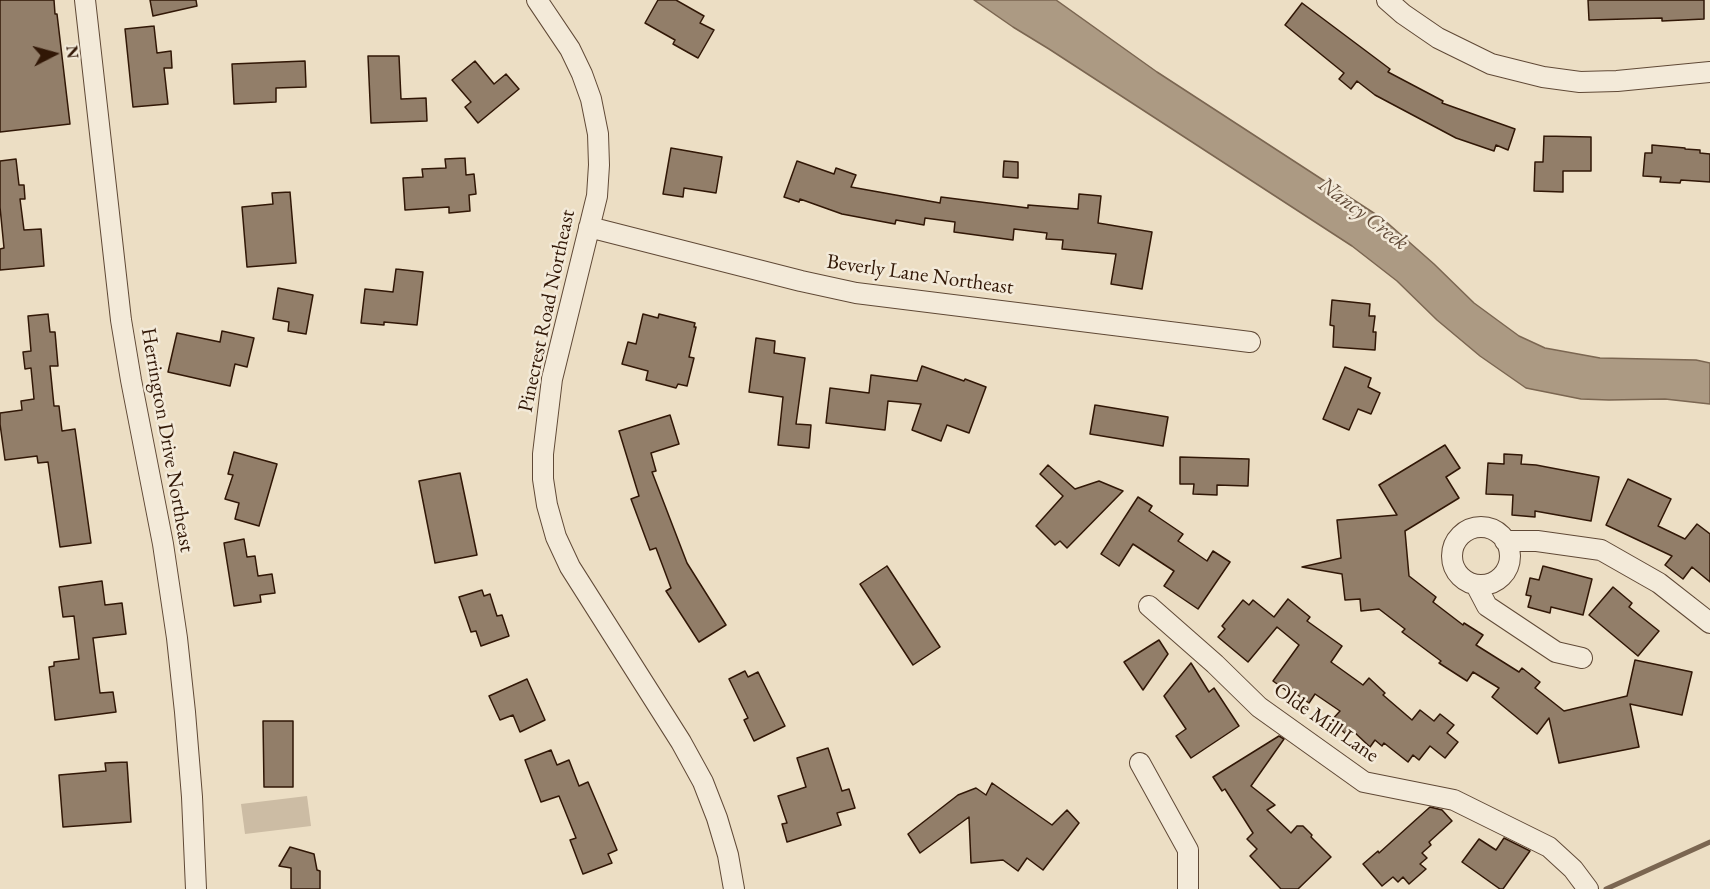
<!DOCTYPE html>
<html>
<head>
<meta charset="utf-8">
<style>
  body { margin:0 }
  #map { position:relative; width:1710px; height:889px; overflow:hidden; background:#ecdec4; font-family:"EB Garamond",serif }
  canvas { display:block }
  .north { position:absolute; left:24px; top:24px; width:60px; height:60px; -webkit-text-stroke:4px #f3ead9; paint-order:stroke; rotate:84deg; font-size:16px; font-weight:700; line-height:24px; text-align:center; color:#311706 }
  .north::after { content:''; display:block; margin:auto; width:21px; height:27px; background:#311706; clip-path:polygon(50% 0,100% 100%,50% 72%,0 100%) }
</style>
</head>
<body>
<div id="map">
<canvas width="1710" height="889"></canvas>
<div class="north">N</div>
</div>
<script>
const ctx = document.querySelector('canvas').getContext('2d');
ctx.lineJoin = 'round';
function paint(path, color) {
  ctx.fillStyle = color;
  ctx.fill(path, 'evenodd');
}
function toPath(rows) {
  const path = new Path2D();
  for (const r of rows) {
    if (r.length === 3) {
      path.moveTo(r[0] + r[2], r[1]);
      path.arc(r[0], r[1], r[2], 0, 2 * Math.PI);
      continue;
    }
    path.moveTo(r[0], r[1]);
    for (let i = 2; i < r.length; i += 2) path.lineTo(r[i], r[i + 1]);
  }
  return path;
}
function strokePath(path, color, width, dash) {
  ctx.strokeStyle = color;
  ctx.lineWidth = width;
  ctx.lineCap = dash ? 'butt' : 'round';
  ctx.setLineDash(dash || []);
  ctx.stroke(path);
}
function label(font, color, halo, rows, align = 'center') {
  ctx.font = font + ' "EB Garamond",serif';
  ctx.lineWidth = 5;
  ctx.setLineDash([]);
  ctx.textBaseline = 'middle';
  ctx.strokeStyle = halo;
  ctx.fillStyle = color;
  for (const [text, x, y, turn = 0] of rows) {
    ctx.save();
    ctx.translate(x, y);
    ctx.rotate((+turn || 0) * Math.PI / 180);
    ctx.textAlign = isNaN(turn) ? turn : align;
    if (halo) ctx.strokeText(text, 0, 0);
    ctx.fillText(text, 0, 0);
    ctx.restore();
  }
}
paint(toPath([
  [307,796,311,826,245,834,241,804]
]), '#ccbca4');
const water = toPath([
  [974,0,1056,0,1157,72,1383,219,1434,264,1474,303,1519,336,1545,348,1600,358,1696,360,1710,363,1710,404,1665,399,1609,400,1581,399,1526,388,1480,356,1437,320,1397,281,1352,246,1049,49,1013,27,974,0]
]);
paint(water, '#ac9a83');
strokePath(water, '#7b6651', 1.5);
strokePath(toPath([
  [1606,889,1710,842]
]), '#7b6651', 5);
const building = toPath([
  [0,0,54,0,55,14,57,14,70,124,0,132,0,0],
  [150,0,196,0,197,6,153,16,150,0],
  [658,0,676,0,704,16,700,23,714,30,698,58,673,44,675,40,645,23,658,0],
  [1588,0,1704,0,1704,19,1662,21,1662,18,1589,20,1588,0],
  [1302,3,1390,69,1388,72,1443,101,1442,103,1515,129,1508,150,1496,145,1494,151,1456,138,1375,95,1357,81,1351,89,1339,79,1344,73,1285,25,1302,3],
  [154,26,157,53,171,51,172,68,164,68,168,104,133,107,125,29,154,26],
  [368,56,399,56,401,99,426,98,427,121,371,123,368,56],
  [305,61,306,87,276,88,276,102,234,104,232,64,305,61],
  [475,61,494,84,506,74,519,89,478,123,465,107,471,102,452,80,475,61],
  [1544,136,1591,137,1591,171,1563,171,1563,192,1534,191,1535,162,1543,162,1544,136],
  [1652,145,1685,148,1685,149,1700,150,1700,153,1710,154,1710,182,1681,180,1680,183,1660,182,1661,177,1643,176,1645,153,1652,153,1652,145],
  [671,148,722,157,716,193,684,188,683,197,663,194,671,148],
  [465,158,466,175,474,174,476,194,469,195,470,211,449,213,449,207,405,210,403,178,423,177,422,169,446,168,445,159,465,158],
  [16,159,19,185,24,185,25,199,20,199,24,230,41,229,44,266,0,270,0,249,4,248,0,207,0,161,16,159],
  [797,161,834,174,836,168,856,175,851,187,940,203,941,197,1028,208,1028,205,1078,209,1079,194,1101,196,1098,223,1152,232,1142,289,1111,284,1116,254,1062,249,1063,240,1046,239,1047,233,1014,229,1013,240,954,232,955,222,925,218,924,225,896,220,895,224,842,214,800,199,799,202,784,197,797,161],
  [1004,161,1018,162,1018,178,1003,177,1004,161],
  [290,192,296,263,247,267,242,207,273,204,272,193,290,192],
  [396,269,423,272,417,325,384,322,384,325,361,323,365,289,393,292,396,269],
  [278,288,313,295,306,334,288,331,289,322,273,319,278,288],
  [1332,300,1370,304,1369,316,1375,316,1373,332,1376,332,1375,350,1333,347,1334,326,1330,325,1332,300],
  [48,314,50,332,55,332,58,366,50,366,54,406,59,406,62,431,75,429,91,543,60,547,48,462,38,463,37,456,5,460,0,424,0,413,22,410,21,401,34,399,31,368,25,369,23,352,31,351,28,316,48,314],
  [643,314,658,318,659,314,695,323,694,327,696,327,689,357,694,358,687,386,678,384,676,388,646,380,648,371,622,364,628,342,636,344,643,314],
  [222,331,254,338,247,367,235,364,230,386,168,372,177,333,220,342,222,331],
  [756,338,775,341,774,353,805,358,796,424,811,425,809,448,778,445,783,397,749,392,756,338],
  [922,366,964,381,965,379,986,387,969,433,947,425,941,441,912,430,921,404,888,401,885,430,826,423,830,388,869,393,871,375,917,381,922,366],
  [1345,367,1371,378,1368,387,1380,393,1371,414,1358,409,1349,430,1323,419,1345,367],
  [1095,405,1168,417,1163,446,1090,434,1095,405],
  [670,415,679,444,651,453,656,471,652,472,687,563,726,625,699,642,666,591,671,588,656,548,650,550,631,499,639,496,619,431,670,415],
  [1445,445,1460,468,1446,477,1459,498,1405,531,1409,576,1436,597,1433,602,1463,625,1464,623,1483,635,1476,645,1519,672,1522,668,1540,682,1535,688,1564,711,1627,696,1635,660,1692,672,1682,715,1630,704,1639,747,1559,763,1549,718,1537,734,1492,697,1499,688,1473,672,1467,681,1439,663,1441,661,1402,632,1405,629,1379,609,1361,611,1360,599,1345,600,1342,574,1302,567,1341,558,1337,520,1397,515,1379,485,1445,445],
  [234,452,277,464,259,526,235,519,239,503,225,499,233,475,228,474,234,452],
  [1504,454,1522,455,1521,464,1536,465,1599,477,1591,521,1535,511,1535,517,1512,515,1513,495,1486,494,1488,463,1504,464,1504,454],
  [1180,457,1249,459,1248,486,1217,485,1217,495,1193,494,1194,484,1180,484,1180,457],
  [1048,465,1075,489,1099,481,1123,491,1067,548,1060,541,1055,545,1036,526,1063,496,1040,474,1048,465],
  [460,473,477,555,435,563,419,481,460,473],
  [1628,479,1671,499,1658,526,1685,539,1697,524,1710,534,1710,582,1692,567,1683,579,1665,565,1672,556,1606,525,1628,479],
  [1138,497,1152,506,1149,511,1183,534,1178,541,1207,561,1213,551,1230,562,1198,609,1164,586,1174,571,1133,544,1119,566,1101,554,1138,497],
  [244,539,247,557,255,556,258,576,272,574,275,593,260,595,261,602,234,606,224,543,244,539],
  [887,566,940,647,913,665,860,584,887,566],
  [1543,566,1592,579,1583,615,1551,607,1550,613,1528,607,1531,596,1526,595,1530,578,1539,580,1543,566],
  [102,581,105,605,122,603,126,634,93,638,100,693,113,692,116,712,55,720,49,667,54,666,54,662,79,659,74,616,63,617,59,587,102,581],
  [1613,587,1632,603,1629,607,1659,631,1638,656,1589,615,1613,587],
  [482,590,484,596,490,594,497,616,502,615,509,636,481,646,476,631,471,632,459,597,482,590],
  [1288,599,1310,617,1307,621,1342,646,1331,662,1363,685,1369,678,1385,693,1383,695,1412,720,1420,710,1434,721,1440,714,1454,725,1447,733,1458,742,1445,758,1430,746,1419,760,1413,755,1408,762,1384,743,1382,746,1375,740,1370,747,1352,730,1347,735,1331,721,1340,711,1315,694,1309,703,1289,689,1287,691,1273,681,1299,645,1277,627,1248,662,1218,637,1225,629,1222,626,1243,600,1249,605,1253,600,1274,617,1288,599],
  [1159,640,1168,654,1143,690,1124,662,1159,640],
  [1191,663,1209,692,1214,688,1239,726,1191,758,1176,736,1186,729,1164,696,1191,663],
  [745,671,748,677,758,672,785,726,754,741,744,720,748,718,729,679,745,671],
  [527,679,545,720,520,732,513,715,500,720,489,696,527,679],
  [263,721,293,721,293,787,264,787,263,721],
  [1279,736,1284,739,1251,786,1275,805,1267,810,1291,833,1297,826,1303,826,1312,835,1311,837,1331,857,1298,889,1281,889,1250,856,1257,849,1247,839,1253,833,1225,789,1222,791,1213,777,1279,736],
  [828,748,842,791,849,789,855,808,837,813,841,825,787,842,782,824,787,823,778,796,806,787,797,758,828,748],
  [551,750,557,765,569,760,579,786,588,782,617,850,608,854,612,863,583,874,570,840,576,838,559,796,541,802,525,760,551,750],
  [127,762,131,822,63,827,59,775,106,771,105,763,127,762],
  [992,783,1052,825,1067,810,1079,823,1043,870,1027,858,1018,871,1003,860,971,863,969,817,920,853,908,834,958,795,976,788,986,795,992,783],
  [1430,807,1442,810,1452,821,1429,842,1431,845,1422,853,1427,858,1420,864,1426,869,1409,884,1403,877,1398,882,1393,877,1382,886,1363,864,1378,851,1379,853,1430,807],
  [1504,838,1530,851,1503,889,1500,889,1462,862,1479,839,1496,850,1504,838],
  [290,847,314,854,317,870,320,871,320,889,291,889,291,868,279,866,290,847]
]);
paint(building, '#927e69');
strokePath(building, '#311706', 1.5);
const street = toPath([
  [85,0,121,320,131,380,163,544,177,638,185,712,192,797,196,889],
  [537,0,570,49,582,74,591,99,598,134,599,165,597,196,552,379,543,454,543,479,547,505,556,537,570,567,681,742,703,782,717,818,728,855,734,889],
  [1387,0,1403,14,1438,38,1491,64,1543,77,1580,82,1617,81,1710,72],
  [589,227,801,281,856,293,1250,342],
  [1481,556,29],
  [1505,541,1537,541,1601,550,1659,583,1710,623],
  [1476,585,1487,606,1556,652,1582,658],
  [1149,606,1215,664,1259,707,1364,782,1454,800,1549,847,1573,869,1588,889],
  [1140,763,1188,850,1188,889]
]);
strokePath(street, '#604936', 22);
strokePath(street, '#f3ead9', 20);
label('21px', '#311706', '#f3ead9', [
  ["Beverly Lane Northeast",920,275,8],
  ["Pinecrest Road Northeast",547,311,-78],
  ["Herrington Drive Northeast",167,440,80],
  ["Olde Mill Lane",1326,723,35]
]);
label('italic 22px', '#624b38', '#f3ead9', [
  ["Nancy Creek",1363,214,37]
]);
</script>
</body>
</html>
